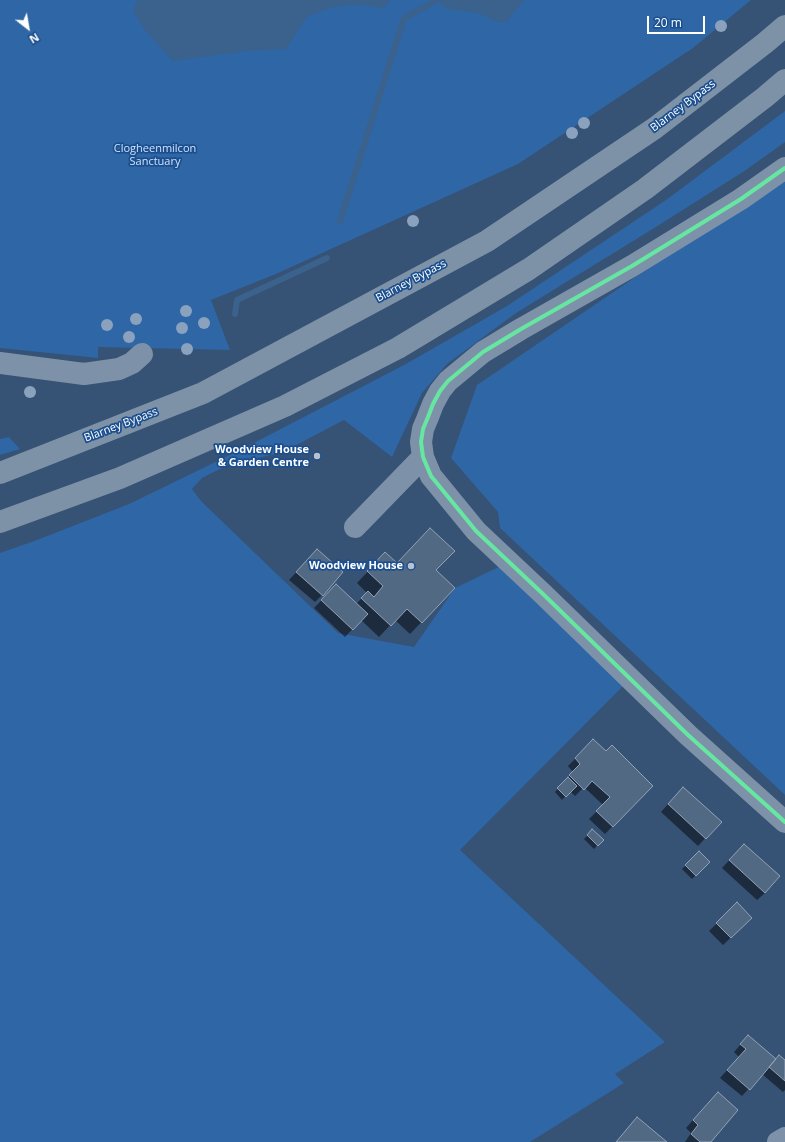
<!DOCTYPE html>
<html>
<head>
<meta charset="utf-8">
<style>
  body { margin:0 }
  #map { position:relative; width:785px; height:1142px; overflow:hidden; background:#365274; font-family:"Open Sans",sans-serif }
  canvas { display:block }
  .north { position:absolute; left:8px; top:8px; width:40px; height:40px; -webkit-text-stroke:3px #1b4f8f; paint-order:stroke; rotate:149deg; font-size:11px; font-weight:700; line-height:16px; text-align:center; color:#fff }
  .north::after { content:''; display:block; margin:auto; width:14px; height:18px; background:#fff; clip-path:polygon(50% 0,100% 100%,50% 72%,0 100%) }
  .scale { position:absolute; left:647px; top:16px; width:58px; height:18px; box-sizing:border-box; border:2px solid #fff; border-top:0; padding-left:5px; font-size:12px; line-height:14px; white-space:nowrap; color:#fff; -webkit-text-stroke:3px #1b4f8f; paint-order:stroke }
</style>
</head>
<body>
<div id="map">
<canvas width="785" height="1142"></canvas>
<div class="north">N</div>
<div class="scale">20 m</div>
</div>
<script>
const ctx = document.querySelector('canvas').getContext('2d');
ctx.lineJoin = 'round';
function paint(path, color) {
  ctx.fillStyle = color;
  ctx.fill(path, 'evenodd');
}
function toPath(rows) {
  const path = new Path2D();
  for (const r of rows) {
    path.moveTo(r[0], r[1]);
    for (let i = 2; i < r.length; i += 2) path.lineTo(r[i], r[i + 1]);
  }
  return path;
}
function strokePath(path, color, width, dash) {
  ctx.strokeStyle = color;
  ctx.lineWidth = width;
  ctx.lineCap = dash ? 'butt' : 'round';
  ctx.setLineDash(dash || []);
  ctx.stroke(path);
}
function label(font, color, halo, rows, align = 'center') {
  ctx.font = font + ' "Open Sans",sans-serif';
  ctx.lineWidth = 3.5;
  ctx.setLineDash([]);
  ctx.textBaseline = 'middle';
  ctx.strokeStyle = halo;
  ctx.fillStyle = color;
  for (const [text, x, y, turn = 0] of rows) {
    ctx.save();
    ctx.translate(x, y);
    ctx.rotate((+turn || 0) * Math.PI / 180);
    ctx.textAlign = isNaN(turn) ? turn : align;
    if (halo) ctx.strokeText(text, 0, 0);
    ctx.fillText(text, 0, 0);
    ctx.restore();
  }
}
paint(toPath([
  [0,0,751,0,693,48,518,164,276,274,211,300,230,350,98,347,98,358,0,348],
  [785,111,785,142,746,170,656,227,516,313,447,364,422,393,392,457,344,420,283,452,228,465,202,478,192,489,201,501,338,633,414,647,455,588,509,562,624,685,460,850,665,1042,615,1074,624,1083,530,1142,0,1142,0,553,37,540,129,504,242,449,404,365,507,306,666,200],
  [785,175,785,795,500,528,498,512,451,458,477,385],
  [9,437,20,449,0,455,0,439]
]), '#2f66a5');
paint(toPath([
  [137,0,235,0,236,1,239,0,390,0,384,8,374,7,362,5,349,5,334,7,314,14,307,17,286,49,246,51,173,61,145,30,133,11],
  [437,0,524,0,507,21,497,22,479,13,447,9]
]), '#3b618d');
paint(toPath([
  [317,550,322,595,315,602,289,580],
  [397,564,435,570,454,588,410,634,395,620,379,637,361,620,345,637,314,608,336,585,356,604,367,593,357,583,374,565],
  [593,741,606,753,652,786,605,834,589,819,603,805,584,787,575,796,570,791,562,800,555,792,573,772,568,766],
  [676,795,720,822,698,846,661,812],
  [592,831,602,840,594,849,584,839],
  [737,852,765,893,757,900,722,868],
  [699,853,709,862,692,879,682,869],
  [737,904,751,918,723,945,709,931],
  [741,1044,776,1060,785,1061,785,1090,783,1092,762,1074,742,1096,720,1078,739,1057,734,1052],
  [710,1101,709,1142,685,1142,691,1133,686,1128]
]), '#0007');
strokePath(toPath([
  [340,221,404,18,437,0],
  [235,314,237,300,327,258]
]), '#3b618d', 6);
const building = toPath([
  [430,528,455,551,436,570,455,588,422,623,407,609,391,626,361,598,368,591,374,597,383,586,367,571,385,552,397,563,430,528],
  [317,549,343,572,323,596,296,572,317,549],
  [336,584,368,614,353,630,321,600,336,584],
  [593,739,606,751,612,745,653,786,613,827,596,811,610,797,592,781,584,790,569,775,580,764,575,758,593,739],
  [568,777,577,786,566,797,557,788,568,777],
  [683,787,722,822,706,839,668,804,683,787],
  [592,829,604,840,598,846,587,835,592,829],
  [744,844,780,876,765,893,729,860,744,844],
  [699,851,710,862,696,876,685,865,699,851],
  [737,902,752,918,731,938,716,923,737,902],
  [748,1035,776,1059,750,1090,727,1070,746,1049,740,1044,748,1035],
  [779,1055,785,1060,785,1081,769,1067,779,1055],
  [718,1092,738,1110,711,1142,700,1142,691,1134,698,1125,693,1120,718,1092],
  [637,1117,667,1142,616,1142,637,1117]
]);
paint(building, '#526984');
strokePath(building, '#92a2b6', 1);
strokePath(toPath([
  [785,168,741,199,632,266,521,329,483,352,448,381,440,391,433,404,428,417,423,429,421,442,423,457,431,476,476,531,543,594,688,735,785,822],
  [0,363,84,374,119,369,132,363,142,354],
  [355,527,423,457],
  [778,1142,785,1138]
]), '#7d92a8', 22);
strokePath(toPath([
  [0,473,203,393,487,241,655,128,765,43,785,26],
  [0,522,120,478,285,406,398,348,529,269,645,189,765,97,785,80]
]), '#7e92a7', 22);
strokePath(toPath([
  [785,168,741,199,632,266,521,329,483,352,448,381,440,391,433,404,428,417,423,429,421,442,423,457,431,476,476,531,543,594,688,735,785,822]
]), '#66e7a1', 4);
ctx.fillStyle = '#8aa2be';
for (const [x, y] of [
  [721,26],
  [584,123],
  [572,133],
  [413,221],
  [186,311],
  [136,319],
  [204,323],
  [107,325],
  [182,328],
  [129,337],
  [187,349],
  [30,392]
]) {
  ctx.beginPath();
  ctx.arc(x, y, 6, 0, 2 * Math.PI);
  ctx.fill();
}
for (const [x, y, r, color] of [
  [317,456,4,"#b9c2ce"],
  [411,566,4,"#b9c2ce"]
]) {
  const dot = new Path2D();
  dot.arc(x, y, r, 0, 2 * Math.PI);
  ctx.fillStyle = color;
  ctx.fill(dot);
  strokePath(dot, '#1b4f8f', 1.5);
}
label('11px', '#fff', '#1b4f8f', [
  ["Blarney Bypass",683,106,-37],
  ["Blarney Bypass",411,281,-28],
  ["Blarney Bypass",121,425,-21]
]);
label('11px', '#cfe3fa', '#1b4f8f', [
  ["Clogheenmilcon",155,149],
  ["Sanctuary",155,162]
]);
label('bold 11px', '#fff', '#1b4f8f', [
  ["Woodview House",309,450],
  ["& Garden Centre",309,463],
  ["Woodview House",403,566]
], 'right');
</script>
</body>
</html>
